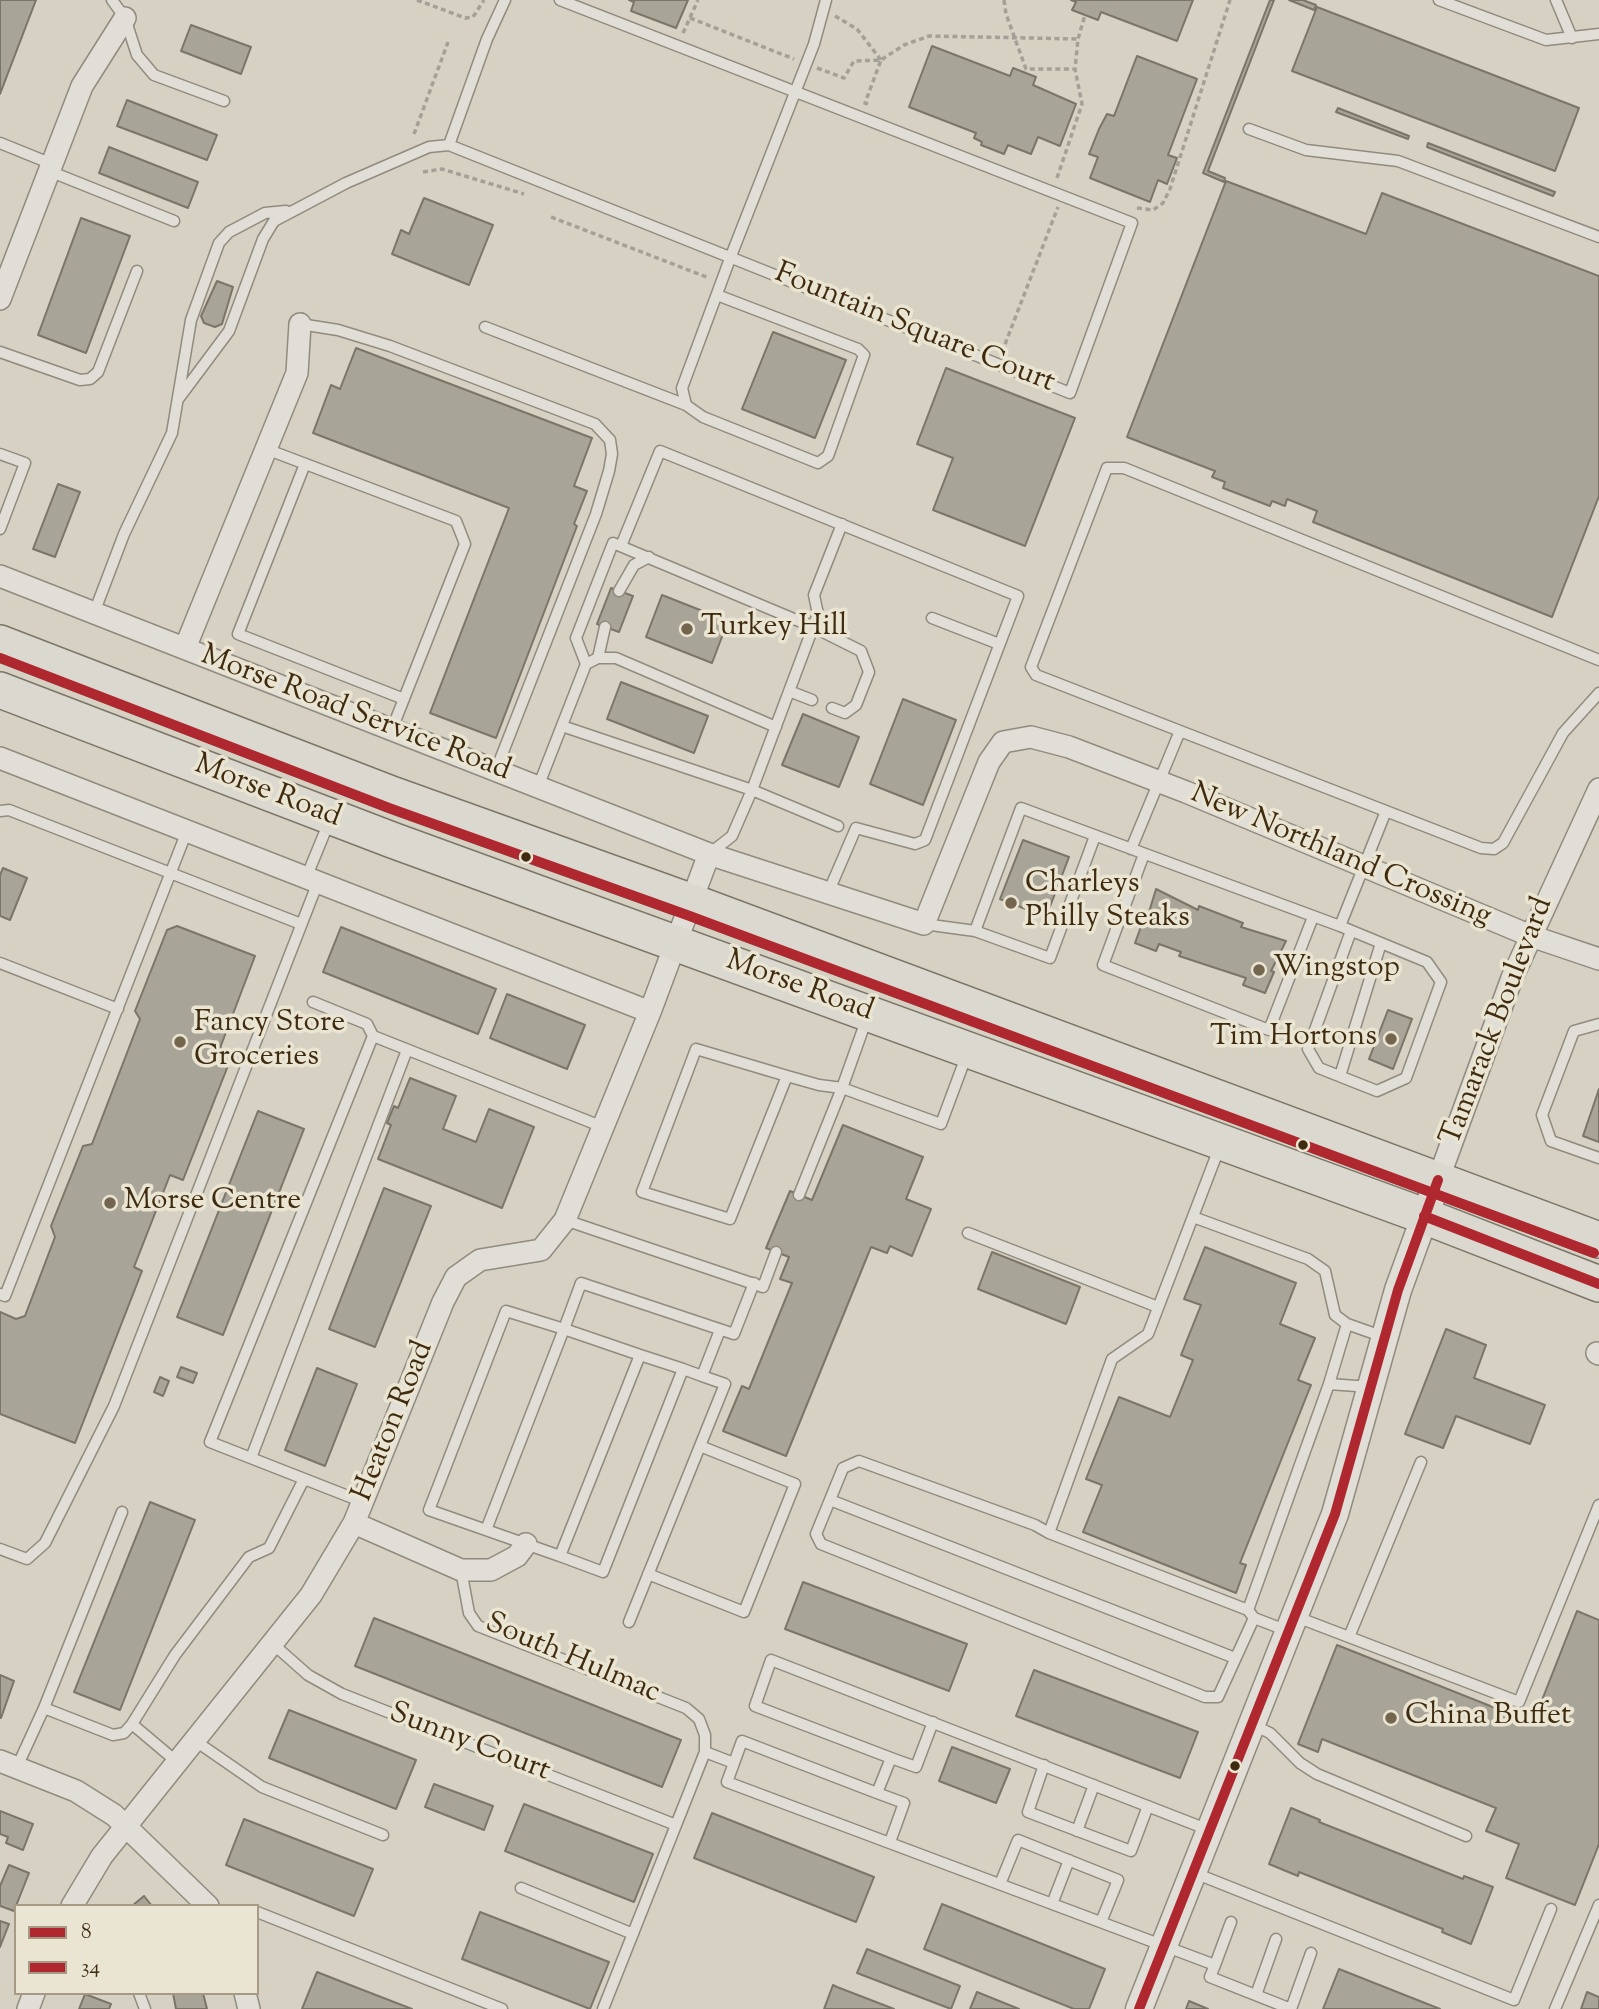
<!DOCTYPE html>
<html>
<head>
<meta charset="utf-8">
<style>
  body { margin:0 }
  #map { position:relative; width:1599px; height:2009px; overflow:hidden; background:#d6d1c2; font-family:"Sorts Mill Goudy",serif }
  canvas { display:block }
  .legend { position:absolute; left:14px; top:1904px; width:245px; height:91px; box-sizing:border-box; background:#eae4d2; border:2px solid #a69a84; margin:0; padding:9px 12px; list-style:none; font-size:21px; color:#3f2c10 }
  .legend li { display:flex; align-items:center; gap:14px; height:35px }
  .legend b { width:35px; border:2px solid #a69a84 }
</style>
</head>
<body>
<div id="map">
<canvas width="1599" height="2009"></canvas>
<ul class="legend">
<li><b style="height:9px;background:#af272f"></b>8</li>
<li><b style="height:9px;background:#af272f"></b>34</li>
</ul>
</div>
<script>
const ctx = document.querySelector('canvas').getContext('2d');
ctx.lineJoin = 'round';
function paint(path, color) {
  ctx.fillStyle = color;
  ctx.fill(path, 'evenodd');
}
function toPath(rows) {
  const path = new Path2D();
  for (const r of rows) {
    path.moveTo(r[0], r[1]);
    for (let i = 2; i < r.length; i += 2) path.lineTo(r[i], r[i + 1]);
  }
  return path;
}
function strokePath(path, color, width, dash) {
  ctx.strokeStyle = color;
  ctx.lineWidth = width;
  ctx.lineCap = dash ? 'butt' : 'round';
  ctx.setLineDash(dash || []);
  ctx.stroke(path);
}
function label(font, color, halo, rows, align = 'center') {
  ctx.font = font + ' "Sorts Mill Goudy",serif';
  ctx.lineWidth = 7;
  ctx.setLineDash([]);
  ctx.textBaseline = 'middle';
  ctx.strokeStyle = halo;
  ctx.fillStyle = color;
  for (const [text, x, y, turn = 0] of rows) {
    ctx.save();
    ctx.translate(x, y);
    ctx.rotate((+turn || 0) * Math.PI / 180);
    ctx.textAlign = isNaN(turn) ? turn : align;
    if (halo) ctx.strokeText(text, 0, 0);
    ctx.fillText(text, 0, 0);
    ctx.restore();
  }
}
const building = toPath([
  [0,0,36,0,0,94,0,0],
  [629,0,688,0,676,28,631,11,634,2,629,0],
  [1071,0,1193,0,1177,41,1101,12,1098,20,1072,10,1076,2,1071,0],
  [1270,0,1274,0,1208,171,1225,178,1224,182,1203,173,1270,0],
  [1289,0,1303,0,1316,5,1314,10,1289,0],
  [1317,7,1579,108,1555,171,1292,71,1317,7],
  [191,25,251,47,241,74,181,51,191,25],
  [932,46,1010,76,1013,68,1036,77,1033,85,1076,104,1060,146,1038,137,1031,154,1008,145,1004,154,981,145,982,142,974,138,976,133,909,107,932,46],
  [1137,56,1197,79,1168,155,1177,158,1167,184,1158,180,1150,202,1090,178,1098,157,1089,154,1099,129,1107,114,1114,116,1137,56],
  [127,100,217,135,207,160,117,126,127,100],
  [1338,108,1409,136,1408,139,1336,112,1338,108],
  [1428,143,1555,192,1553,196,1427,147,1428,143],
  [109,147,198,182,188,208,99,173,109,147],
  [1226,181,1366,234,1382,193,1599,276,1599,496,1552,617,1313,522,1317,511,1287,499,1285,506,1272,501,1270,506,1223,488,1225,482,1212,477,1215,471,1127,437,1226,181],
  [424,198,493,225,469,285,392,254,401,230,409,234,424,198],
  [81,218,130,236,86,353,38,335,81,218],
  [217,281,233,287,222,324,215,327,204,323,201,316,217,281],
  [773,332,846,360,815,438,742,409,773,332],
  [356,348,592,438,574,486,587,491,574,524,577,526,496,738,430,713,509,508,313,433,331,385,340,389,356,348],
  [946,368,1075,418,1025,546,933,510,953,458,917,444,946,368],
  [58,484,80,492,55,557,33,549,58,484],
  [611,588,633,596,619,632,597,624,611,588],
  [662,595,728,621,712,663,646,637,662,595],
  [621,682,708,716,694,753,607,719,621,682],
  [903,699,956,720,923,805,870,784,903,699],
  [803,714,859,737,839,787,782,765,803,714],
  [1023,840,1069,857,1046,917,1000,899,1023,840],
  [3,868,27,878,10,920,0,916,0,875,3,868],
  [1156,889,1198,910,1199,906,1243,923,1241,927,1286,941,1271,971,1274,972,1265,993,1243,985,1246,978,1179,956,1181,952,1159,944,1156,951,1135,943,1143,921,1146,922,1156,889],
  [177,926,255,956,220,1048,233,1053,183,1180,170,1175,134,1267,142,1271,75,1443,0,1414,0,1312,16,1319,25,1316,55,1237,51,1226,83,1146,92,1144,140,1019,135,1011,167,930,177,926],
  [341,927,496,989,478,1034,323,972,341,927],
  [507,994,585,1025,567,1069,490,1038,507,994],
  [1388,1010,1412,1019,1393,1069,1369,1059,1388,1010],
  [410,1078,456,1096,443,1129,476,1142,489,1109,534,1127,502,1208,378,1159,391,1125,387,1123,394,1106,398,1108,410,1078],
  [1599,1089,1599,1142,1583,1136,1599,1089],
  [258,1111,304,1129,223,1335,177,1317,258,1111],
  [843,1125,923,1157,906,1199,931,1209,912,1256,890,1246,887,1253,871,1247,786,1456,723,1431,742,1386,749,1389,792,1283,780,1279,789,1257,766,1248,790,1191,812,1200,843,1125],
  [384,1188,431,1206,375,1347,329,1329,384,1188],
  [1205,1247,1296,1283,1280,1324,1315,1338,1298,1380,1311,1385,1240,1563,1246,1565,1236,1593,1083,1532,1102,1485,1086,1479,1119,1397,1170,1417,1193,1360,1181,1355,1201,1305,1184,1299,1205,1247],
  [992,1252,1080,1287,1066,1324,978,1289,992,1252],
  [1446,1329,1486,1345,1474,1378,1545,1405,1530,1444,1456,1416,1443,1448,1405,1434,1446,1329],
  [181,1367,197,1373,193,1383,177,1377,181,1367],
  [317,1368,357,1384,325,1466,285,1450,317,1368],
  [160,1377,169,1381,163,1396,154,1392,160,1377],
  [150,1502,195,1520,120,1710,74,1692,150,1502],
  [803,1582,967,1644,949,1691,785,1629,803,1582],
  [1577,1611,1599,1620,1599,1844,1575,1905,1506,1878,1519,1844,1486,1831,1496,1808,1322,1739,1318,1752,1298,1744,1337,1645,1533,1723,1577,1611],
  [374,1618,681,1740,662,1787,355,1666,374,1618],
  [1034,1670,1198,1732,1180,1778,1016,1716,1034,1670],
  [0,1675,14,1681,1,1718,0,1718,0,1675],
  [289,1710,416,1760,396,1809,269,1758,289,1710],
  [952,1747,1010,1769,996,1803,939,1781,952,1747],
  [434,1784,493,1806,484,1830,425,1807,434,1784],
  [524,1804,653,1854,634,1902,505,1851,524,1804],
  [1291,1808,1320,1820,1319,1822,1463,1879,1464,1876,1493,1887,1471,1944,1442,1932,1443,1929,1299,1872,1298,1876,1269,1864,1291,1808],
  [0,1811,33,1824,23,1850,6,1843,8,1837,0,1834,0,1811],
  [712,1813,874,1877,856,1922,694,1858,712,1813],
  [244,1819,373,1869,354,1916,226,1865,244,1819],
  [9,1865,29,1873,14,1911,0,1906,0,1886,9,1865],
  [144,1896,152,1906,132,1906,144,1896],
  [942,1904,1105,1969,1089,2009,1074,2009,924,1949,942,1904],
  [480,1912,609,1962,590,2009,462,1959,480,1912],
  [0,1921,9,1924,0,1947,0,1921],
  [867,1949,960,1986,951,2009,857,1973,867,1949],
  [1339,1969,1440,2009,1323,2009,1339,1969],
  [317,1972,350,1985,412,2009,302,2009,317,1972],
  [833,1985,837,1987,894,2009,824,2009,833,1985],
  [977,1992,1019,2009,970,2009,977,1992],
  [1587,1992,1599,1997,1599,2009,1581,2009,1587,1992],
  [173,1993,203,1993,207,2009,176,2009,173,1993],
  [85,1994,111,2004,109,2009,79,2009,85,1994],
  [1189,2001,1208,2009,1186,2009,1189,2001]
]);
paint(building, '#a9a498');
strokePath(building, '#7b7568', 2);
const service = toPath([
  [112,0,125,18,137,55,154,75,224,101],
  [1439,0,1546,40,1599,34],
  [1556,0,1572,38],
  [1249,129,1306,150,1398,161,1599,237],
  [0,143,52,164],
  [449,145,487,39,505,0],
  [49,171,174,221],
  [717,295,858,349,864,355,828,456,818,463,703,417,686,405,682,388,731,256,814,44,826,0],
  [300,324,338,330,390,346,595,424,610,440,612,454,609,471,596,514,496,770],
  [485,327,686,405],
  [0,352,80,380,90,379,98,372,137,271],
  [179,398,229,331,263,239,274,221,346,183,429,147,449,145,1070,393,1132,223,560,0],
  [266,449,456,521,465,544,392,729],
  [0,454,25,463,0,529],
  [305,464,238,634,404,699],
  [621,546,660,451,1018,596,925,840,915,844,856,828,828,893],
  [619,591,634,565,649,557],
  [94,613,124,534,172,433,191,320,219,243,229,232,265,213,286,211],
  [932,618,999,644],
  [598,658,605,627],
  [586,664,598,658,616,658,776,727],
  [789,691,812,700],
  [562,726,752,790,838,826],
  [1180,731,1481,848,1494,849,1503,843,1563,733,1599,693],
  [538,787,586,664,576,638,613,543,813,627,861,651,869,672,856,705,845,713,832,708],
  [0,811,9,810,301,924],
  [1131,849,1180,731,1036,675,1031,667,1107,468,1124,468,1599,660],
  [709,854,732,836,752,790,818,614,814,595,842,524],
  [1144,854,1103,965,1269,1030,1313,917],
  [306,878,329,822],
  [924,924,975,931,1021,808,1340,926,1427,962,1441,982,1406,1078,1377,1091,1319,1068,1308,1049,1351,931],
  [1340,926,1386,811],
  [975,931,1050,958,1095,836],
  [0,963,118,1009],
  [313,1002,367,1024,373,1036,210,1442,363,1502],
  [867,1018,842,1088,941,1124,967,1054],
  [1599,1024,1574,1031,1542,1115,1551,1141,1599,1158],
  [373,1036,603,1127],
  [787,1076,730,1219,642,1192,696,1049,787,1076,819,1085,842,1088,799,1195],
  [1340,1076,1381,943],
  [1193,1217,1308,1259,1325,1271,1335,1315,1347,1324],
  [565,1220,763,1287,776,1252],
  [968,1233,1158,1307],
  [0,1294,5,1296,187,831],
  [683,1369,603,1572,560,1556,640,1355,683,1369,702,1376,720,1330],
  [1329,1384,1347,1324,1384,1337],
  [251,1458,407,1050],
  [830,1500,1235,1658],
  [486,1530,429,1510,506,1311,564,1329,581,1283,734,1334,754,1283],
  [1049,1533,1248,1610,1254,1618,1218,1697,1205,1697,821,1544,816,1534,843,1468,859,1461,1035,1525,1049,1533,1112,1359,1148,1334,1220,1146],
  [0,1549,27,1559,45,1543,114,1406,318,882],
  [560,1556,486,1530,564,1329,640,1355],
  [461,1570,469,1613,478,1626,686,1708,699,1719,705,1735,705,1752,603,2009],
  [648,1574,744,1612,795,1484,700,1446],
  [1248,1610,1329,1384,1370,1387],
  [1294,1616,1519,1702,1599,1505],
  [1254,1618,1288,1631],
  [629,1622,725,1384,702,1376],
  [1349,1637,1421,1462],
  [273,1644,308,1675,342,1694,676,1825],
  [44,1708,122,1512],
  [1251,1724,1270,1733,1300,1763,1317,1774,1466,1836],
  [194,1740,262,1787,383,1835],
  [705,1752,734,1763,727,1782,1215,1965,1210,1977,1291,2009],
  [891,1758,755,1706,771,1660,1209,1830],
  [177,1762,132,1724,175,1655,249,1557,269,1548,304,1479],
  [734,1763,742,1741,877,1793],
  [1044,1765,1028,1812,1131,1851,1148,1806],
  [17,1767,44,1708,113,1735,124,1733,132,1724],
  [1077,1831,1094,1785],
  [890,1842,904,1803,877,1793,891,1758,916,1767,933,1722],
  [1192,1872,1514,2000,1551,1909],
  [1000,1884,1018,1840,1118,1880,1101,1922],
  [521,1888,633,1934],
  [1052,1904,1069,1860],
  [257,1912,502,2009],
  [1215,1965,1231,1922],
  [139,1993,145,2009],
  [1256,1995,1276,1939],
  [1291,2009,1311,1953],
  [1555,2009,1599,1905]
]);
const minor = toPath([
  [0,299,82,86,125,18],
  [0,576,709,854,650,1012,565,1220,541,1250,480,1260,456,1277,443,1302,354,1523,311,1595,102,1856,72,1906],
  [185,648,297,373,300,324],
  [0,758,650,1012],
  [709,854,924,924,989,762,1003,742,1031,737,1069,747,1186,792,1531,936,1599,959],
  [1438,1180,1512,978,1599,789],
  [1597,1353,1599,1354],
  [354,1523,461,1570,491,1570,517,1556,526,1544],
  [0,1761,76,1791,114,1815,208,1906],
  [245,1993,249,2009],
  [28,2009,34,1993]
]);
const tertiary = toPath([
  [1139,2009,1335,1514,1398,1290,1438,1180]
]);
const primary = toPath([
  [0,643,394,795,692,902,1599,1240],
  [0,690,392,840,1424,1216,1599,1284]
]);
strokePath(service, '#918b7f', 13);
strokePath(minor, '#918b7f', 24);
strokePath(tertiary, '#918b7f', 29);
strokePath(primary, '#7b7568', 38);
strokePath(toPath([
  [417,0,465,18,473,17,484,0],
  [1004,0,1006,14,1026,69,1075,69],
  [835,16,857,29,881,60],
  [690,18,794,59],
  [683,33,698,0],
  [817,68,844,78,854,61,881,60,904,45,929,36,1078,39],
  [868,104,865,103,881,60],
  [414,134,448,42],
  [423,172,442,169,524,194],
  [1057,178,1082,104,1075,69,1078,39,1085,15],
  [1137,208,1153,210,1163,203,1170,189,1230,0],
  [551,217,709,278],
  [1002,352,1058,207]
]), '#a4a097', 3.5, [5, 3.5]);
strokePath(service, '#e0ded6', 10);
strokePath(minor, '#e0ded6', 21);
strokePath(tertiary, '#e0ded6', 26);
strokePath(primary, '#dbd8cf', 35);
strokePath(toPath([
  [1424,1216,1599,1284],
  [1139,2009,1335,1514,1398,1290,1438,1180]
]), '#af272f', 10);
strokePath(toPath([
  [0,658,389,808,687,915,1594,1253]
]), '#af272f', 10);
for (const [x, y, r, color] of [
  [687,629,7,"#74664e"],
  [526,857,6,"#3f2c10"],
  [1011,903,7,"#74664e"],
  [1259,970,7,"#74664e"],
  [1391,1039,7,"#74664e"],
  [180,1042,7,"#74664e"],
  [1303,1145,6,"#3f2c10"],
  [110,1203,7,"#74664e"],
  [1391,1718,7,"#74664e"],
  [1235,1766,6,"#3f2c10"]
]) {
  const dot = new Path2D();
  dot.arc(x, y, r, 0, 2 * Math.PI);
  ctx.fillStyle = color;
  ctx.fill(dot);
  strokePath(dot, '#eae4d2', 2.5);
}
label('30px', '#3f2c10', '#eae4d2', [
  ["Fountain Square Court",914,330,22],
  ["Morse Road Service Road",355,715,21],
  ["Morse Road",267,793,21],
  ["New Northland Crossing",1340,857,23],
  ["Morse Road",799,988,20],
  ["Tamarack Boulevard",1499,1022,-69],
  ["Heaton Road",395,1422,-68],
  ["South Hulmac",572,1660,23],
  ["Sunny Court",469,1744,21]
]);
label('30px', '#3f2c10', '#eae4d2', [
  ["Turkey Hill",701,629],
  ["Charleys",1025,886],
  ["Philly Steaks",1025,920],
  ["Wingstop",1273,970],
  ["Fancy Store",194,1025],
  ["Groceries",194,1059],
  ["Tim Hortons",1377,1039,"right"],
  ["Morse Centre",124,1203],
  ["China Buffet",1405,1718]
], 'left');
</script>
</body>
</html>
